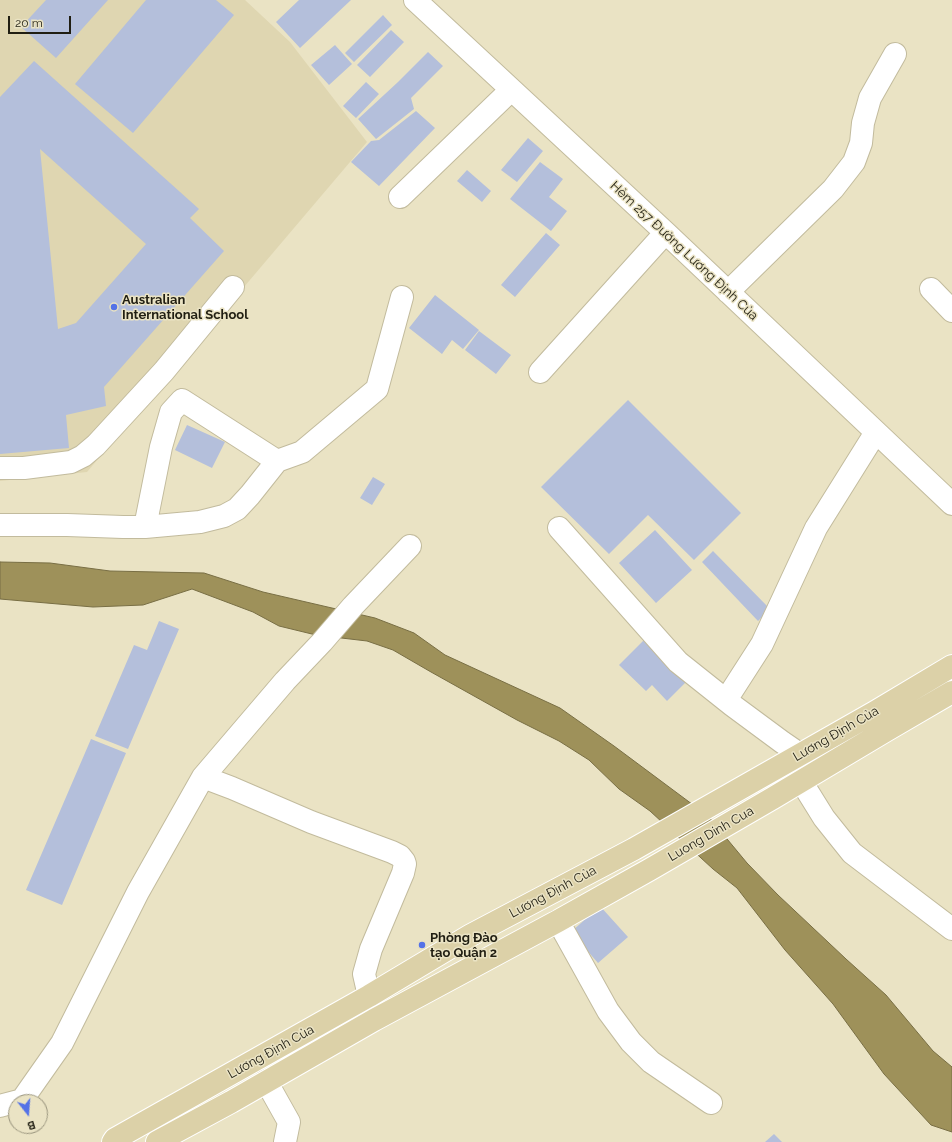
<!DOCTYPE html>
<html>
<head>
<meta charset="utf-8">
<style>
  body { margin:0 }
  #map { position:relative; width:952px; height:1142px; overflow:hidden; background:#eae3c4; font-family:Raleway,sans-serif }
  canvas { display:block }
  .north { position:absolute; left:8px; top:1094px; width:40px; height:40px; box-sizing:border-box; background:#eae3c4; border:1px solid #99947d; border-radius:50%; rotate:163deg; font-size:11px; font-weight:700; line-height:16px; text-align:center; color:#201e12 }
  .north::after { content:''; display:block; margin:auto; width:14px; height:18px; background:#5472e7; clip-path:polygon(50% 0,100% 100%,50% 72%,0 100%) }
  .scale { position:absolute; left:8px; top:16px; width:63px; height:18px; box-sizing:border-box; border:2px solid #201e12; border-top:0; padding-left:5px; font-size:12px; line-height:14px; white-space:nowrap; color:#201e12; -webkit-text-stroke:3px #eae3c4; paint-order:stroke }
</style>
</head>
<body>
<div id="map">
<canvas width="952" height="1142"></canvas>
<div class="north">B</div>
<div class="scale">20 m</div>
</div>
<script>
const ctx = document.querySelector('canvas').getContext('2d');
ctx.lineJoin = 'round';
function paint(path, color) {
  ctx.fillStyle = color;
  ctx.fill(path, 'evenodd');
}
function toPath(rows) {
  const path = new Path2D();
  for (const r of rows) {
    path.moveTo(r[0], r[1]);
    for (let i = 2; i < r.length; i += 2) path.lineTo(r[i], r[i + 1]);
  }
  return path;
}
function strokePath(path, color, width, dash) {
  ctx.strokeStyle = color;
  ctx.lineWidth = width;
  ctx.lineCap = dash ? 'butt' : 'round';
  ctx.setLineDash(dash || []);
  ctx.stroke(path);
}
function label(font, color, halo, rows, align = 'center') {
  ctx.font = font + ' Raleway,sans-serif';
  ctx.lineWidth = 3;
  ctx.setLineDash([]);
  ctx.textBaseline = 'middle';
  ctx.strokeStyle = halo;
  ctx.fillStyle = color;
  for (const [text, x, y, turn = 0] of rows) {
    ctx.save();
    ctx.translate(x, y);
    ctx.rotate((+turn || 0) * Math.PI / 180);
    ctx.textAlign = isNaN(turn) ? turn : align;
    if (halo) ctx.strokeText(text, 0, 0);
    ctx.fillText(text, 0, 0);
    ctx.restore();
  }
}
paint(toPath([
  [0,0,245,0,290,42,367,142,87,472,0,481]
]), '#dfd6b1');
const water = toPath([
  [0,562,50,563,110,571,204,573,263,592,375,618,414,633,445,655,560,708,614,746,708,816,747,863,778,895,846,959,886,995,933,1051,952,1067,952,1132,931,1125,884,1074,833,1004,785,950,737,888,713,869,650,811,619,789,589,760,559,741,517,720,431,672,393,650,367,641,316,635,279,626,253,612,192,589,143,605,93,607,0,599,0,562]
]);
paint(water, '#9e915a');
strokePath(water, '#786e44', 1);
paint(toPath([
  [46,0,108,0,56,58,21,27],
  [146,0,216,0,234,15,133,133,75,84],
  [299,0,351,0,300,48,276,22],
  [383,15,392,25,354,62,345,53],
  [391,30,404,42,370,77,357,65],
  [335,45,352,64,329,85,311,65],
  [428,52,443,66,411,98,414,109,376,139,358,119,398,82],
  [34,61,199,209,190,218,224,251,104,387,106,406,66,415,69,448,0,454,0,97],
  [40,149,146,244,76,323,58,329],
  [366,82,379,94,356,118,343,106],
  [416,111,435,128,379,186,351,162,371,141,379,140],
  [528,138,543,151,517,182,501,170],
  [540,162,563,179,549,197,567,211,551,231,510,199],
  [467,170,491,191,482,202,457,181],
  [546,233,560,245,515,297,501,285],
  [435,295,479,330,463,349,452,340,442,354,409,328],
  [479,331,511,355,496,374,465,350],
  [628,400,741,513,694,560,648,515,609,554,541,487],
  [187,425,225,442,212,468,175,450],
  [373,477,385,484,372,505,360,498],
  [655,530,692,570,656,603,619,563],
  [713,551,770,609,758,621,702,562],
  [159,621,179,629,128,749,95,736,134,645,147,650],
  [644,640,686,682,667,701,652,685,646,691,619,665],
  [91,739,126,753,62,905,26,890],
  [600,906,628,937,598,963,571,932],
  [774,1134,782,1142,765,1142]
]), '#b4bfdb');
const minor = toPath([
  [415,0,666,233,952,504],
  [400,197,511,90],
  [931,289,952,311],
  [728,292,833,189,854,162,861,143,863,123,870,98,895,54],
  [540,372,658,241],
  [0,468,24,468,71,462,83,456,96,445,164,371,233,287],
  [0,525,67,525,123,527,145,527,161,447,171,412,182,400,277,461,302,452,377,389,402,297],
  [145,527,200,522,224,516,237,509,250,495,277,461],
  [559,528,678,662,732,705,782,742,801,755],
  [726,700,762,644,816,528,876,432],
  [203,777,232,788,311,822,392,852,400,856,404,861,405,864,403,873,371,949,364,974,369,996],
  [801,781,824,818,852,853,952,929],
  [558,921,608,1011,631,1042,651,1062,711,1103],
  [266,1081,289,1122,285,1142],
  [0,1106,22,1100,62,1043,138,892,203,777,285,681,322,642,353,606,410,546]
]);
const major = toPath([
  [113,1142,115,1139,369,996,471,935,634,849,875,712,952,666],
  [157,1142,231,1102,374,1020,558,921,649,870,773,798,887,730,952,692]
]);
strokePath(minor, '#c2bb9d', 24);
strokePath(major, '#fff', 24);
strokePath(minor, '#fff', 22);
strokePath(major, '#dcd1a8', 22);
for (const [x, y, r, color] of [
  [114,307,4,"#5472e7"],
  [422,945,4,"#5472e7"]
]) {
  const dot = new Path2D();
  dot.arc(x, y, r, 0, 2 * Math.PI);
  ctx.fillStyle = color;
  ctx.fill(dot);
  strokePath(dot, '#eae3c4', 1.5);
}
label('13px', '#201e12', '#eae3c4', [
  ["Hẻm 257 Đường Lương Định Của",684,251,43],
  ["Lương Định Của",836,734,-30],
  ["Luong Dinh Cua",711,834,-30],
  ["Lương Định Của",553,892,-28],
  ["Lương Định Của",271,1052,-29]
]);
label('bold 13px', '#201e12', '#eae3c4', [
  ["Australian",122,300],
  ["International School",122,315],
  ["Phòng Đào",430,938],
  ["tạo Quận 2",430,953]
], 'left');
</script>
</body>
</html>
